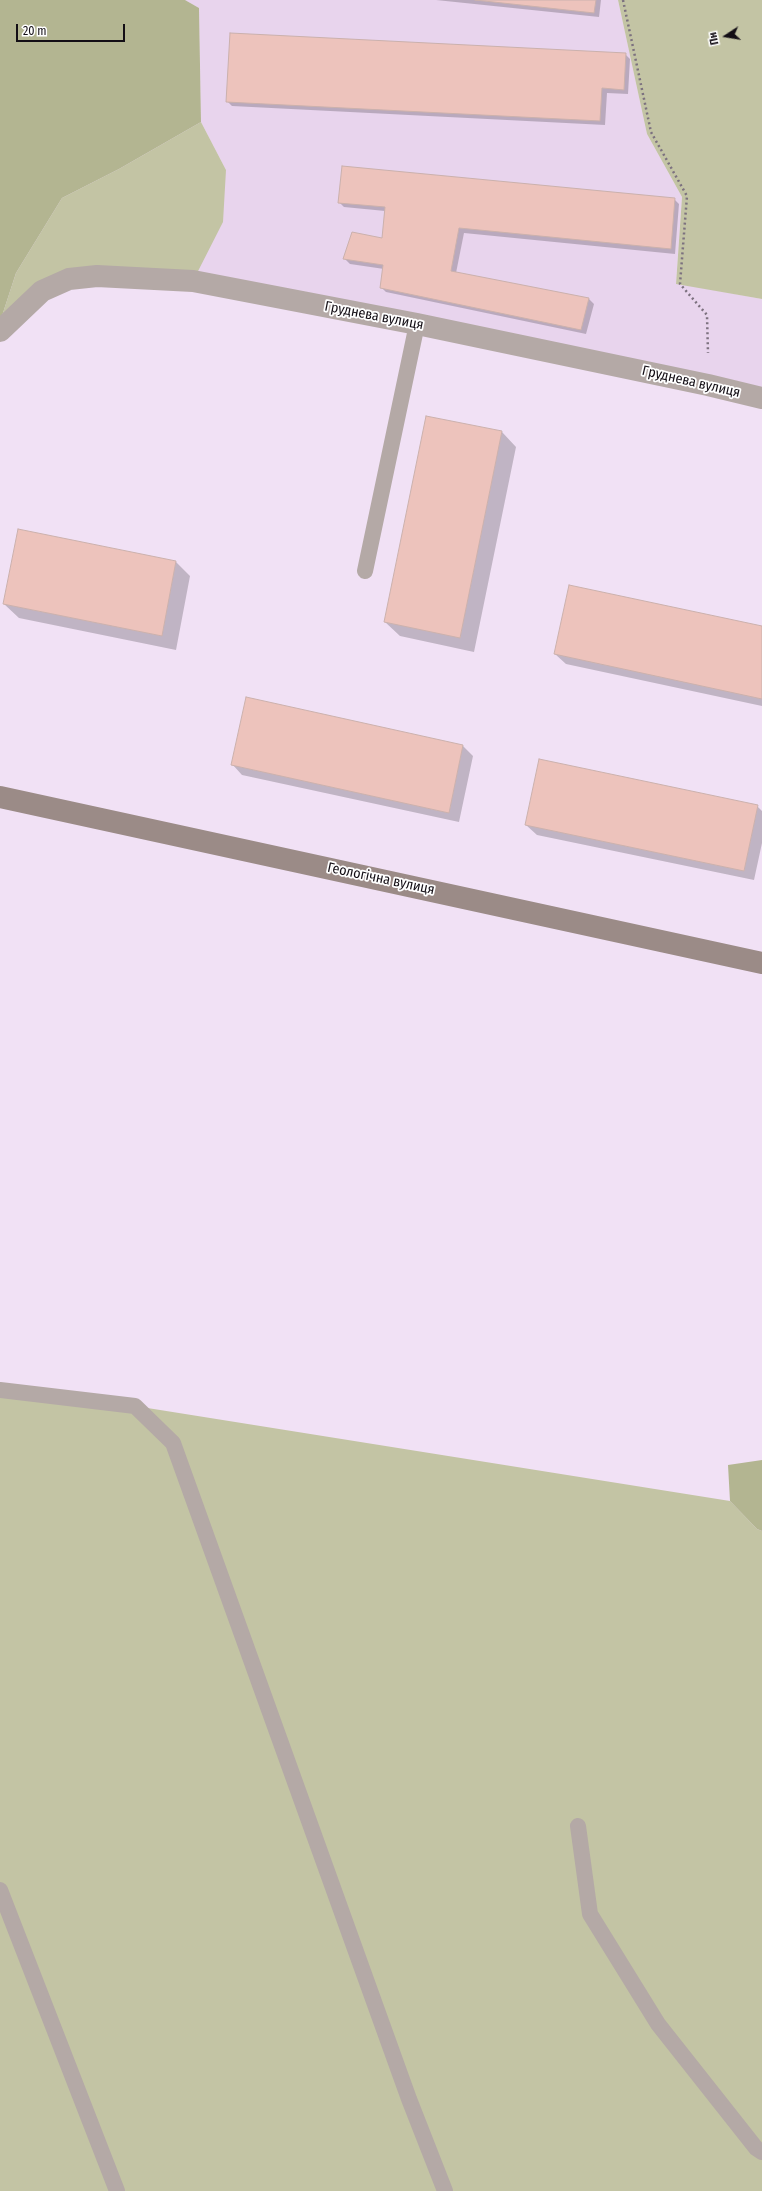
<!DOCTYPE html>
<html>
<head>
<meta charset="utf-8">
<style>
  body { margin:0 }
  #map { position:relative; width:762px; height:2191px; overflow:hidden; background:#f1e1f5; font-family:"Fira Sans Condensed",sans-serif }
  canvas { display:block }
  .north { position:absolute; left:706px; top:16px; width:40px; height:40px; -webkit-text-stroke:3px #fff; paint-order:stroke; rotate:258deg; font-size:11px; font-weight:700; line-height:16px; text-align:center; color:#130e15 }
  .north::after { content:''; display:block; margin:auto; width:14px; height:18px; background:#130e15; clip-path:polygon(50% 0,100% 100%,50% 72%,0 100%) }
  .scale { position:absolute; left:16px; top:24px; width:109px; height:18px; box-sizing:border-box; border:2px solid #130e15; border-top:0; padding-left:5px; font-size:12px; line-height:14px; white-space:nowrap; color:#130e15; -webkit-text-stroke:3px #fff; paint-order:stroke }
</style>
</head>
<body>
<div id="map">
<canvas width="762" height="2191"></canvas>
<div class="north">Пн</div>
<div class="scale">20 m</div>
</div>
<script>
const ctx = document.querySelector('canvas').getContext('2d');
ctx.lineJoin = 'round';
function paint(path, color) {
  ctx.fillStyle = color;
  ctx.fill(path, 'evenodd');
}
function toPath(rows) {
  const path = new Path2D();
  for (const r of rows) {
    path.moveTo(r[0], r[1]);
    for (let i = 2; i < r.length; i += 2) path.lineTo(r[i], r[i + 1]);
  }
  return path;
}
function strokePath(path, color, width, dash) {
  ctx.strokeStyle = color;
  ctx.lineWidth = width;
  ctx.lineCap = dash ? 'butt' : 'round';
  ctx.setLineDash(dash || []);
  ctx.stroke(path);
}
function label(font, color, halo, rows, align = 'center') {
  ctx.font = font + ' "Fira Sans Condensed",sans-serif';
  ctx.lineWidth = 3.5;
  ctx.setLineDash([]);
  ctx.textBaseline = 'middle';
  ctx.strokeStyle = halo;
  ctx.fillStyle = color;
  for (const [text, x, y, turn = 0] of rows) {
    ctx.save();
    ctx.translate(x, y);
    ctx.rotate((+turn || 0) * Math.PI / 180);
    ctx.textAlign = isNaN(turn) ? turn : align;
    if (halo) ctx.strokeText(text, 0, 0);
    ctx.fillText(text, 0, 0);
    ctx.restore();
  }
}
paint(toPath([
  [185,0,618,0,647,134,682,197,676,283,762,299,762,398,193,281,226,170,201,122,199,8]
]), '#e8d4ed');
paint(toPath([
  [618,0,762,0,762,299,676,284,682,197,647,134],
  [201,122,226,170,223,222,193,281,97,276,0,322,16,273,62,198,119,169],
  [0,1390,135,1406,730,1501,757,1529,762,1531,762,2191,0,2191]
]), '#c3c4a4');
paint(toPath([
  [0,0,185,0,199,8,201,122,119,169,62,198,16,273,0,322],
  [762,1460,762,1531,757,1529,730,1501,728,1465]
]), '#b3b591');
paint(toPath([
  [436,0,601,0,599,17],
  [625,54,630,59,628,94,607,93,605,125,232,106,227,101],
  [674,199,679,204,675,254,464,233,456,273,589,299,594,304,586,334,386,292,381,287,384,269,350,264,345,259,383,239,385,211,344,207,339,202],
  [427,417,502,432,516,447,474,652,400,636,385,622],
  [19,530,176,562,190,576,176,650,19,618,4,604],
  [762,627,762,706,566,664,555,654],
  [247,698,463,746,473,756,459,822,242,775,232,764],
  [757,806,762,811,762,843,754,880,537,835,526,825]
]), '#0003');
const building = toPath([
  [475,0,596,0,594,13,475,0],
  [230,33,626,53,624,90,602,88,600,121,226,102,230,33],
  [342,166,675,198,671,249,459,228,451,271,589,298,581,330,380,288,383,265,343,259,352,232,382,238,385,207,338,203,342,166],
  [426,416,502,431,460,638,384,622,426,416],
  [18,529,176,561,162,636,3,604,18,529],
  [569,585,762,626,762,699,554,654,569,585],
  [246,697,463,745,449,813,231,765,246,697],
  [539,759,758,805,744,871,525,825,539,759]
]);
paint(building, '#edc3bc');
strokePath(building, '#cbb1ad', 1);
strokePath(toPath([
  [623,0,651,132,687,196,680,284,707,315,708,353]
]), '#7c717f', 2.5, [2, 3]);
strokePath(toPath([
  [365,571,417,324],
  [0,1390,135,1406,173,1443,409,2099,445,2191],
  [578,1826,590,1914,658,2024,756,2148,762,2152],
  [0,1890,117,2191]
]), '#b4a9a6', 16);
strokePath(toPath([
  [0,331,42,291,69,279,97,276,193,281,417,324,708,385,762,398]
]), '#b4a9a6', 22);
strokePath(toPath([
  [0,797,762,963]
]), '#9b8b87', 22);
label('14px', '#130e15', '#fff', [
  ["Груднева вулиця",374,316,11],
  ["Груднева вулиця",691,382,13],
  ["Геологічна вулиця",381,879,12]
]);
</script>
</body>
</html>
